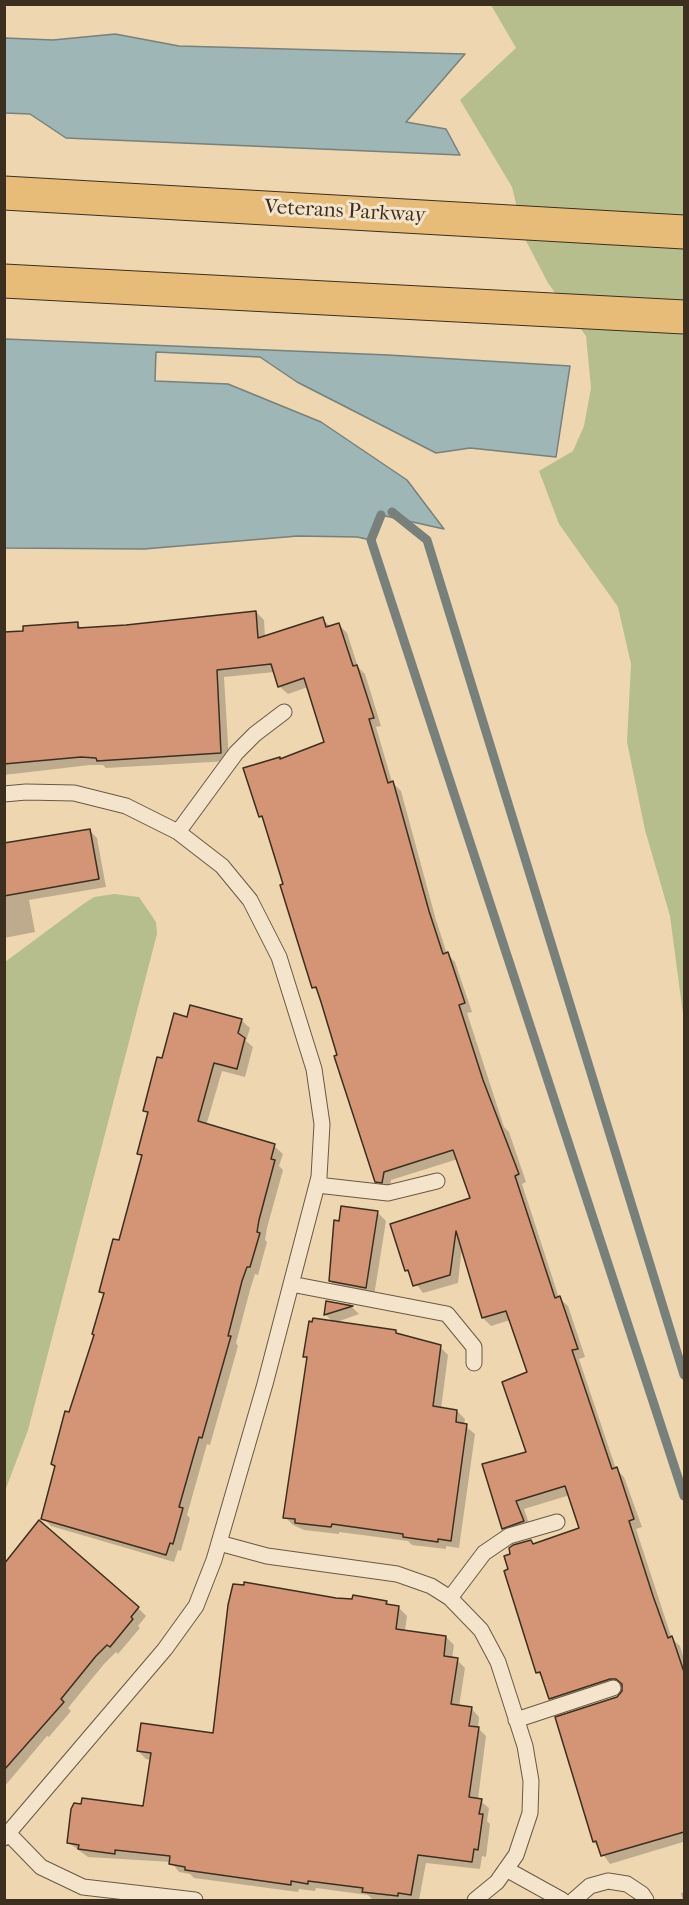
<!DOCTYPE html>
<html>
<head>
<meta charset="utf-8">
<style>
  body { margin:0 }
  #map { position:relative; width:689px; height:1905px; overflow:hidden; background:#eed6b1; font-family:"IM FELL French Canon",serif }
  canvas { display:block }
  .frame { position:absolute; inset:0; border:6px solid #3d2f20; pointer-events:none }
</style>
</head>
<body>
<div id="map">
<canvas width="689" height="1905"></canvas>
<div class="frame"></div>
</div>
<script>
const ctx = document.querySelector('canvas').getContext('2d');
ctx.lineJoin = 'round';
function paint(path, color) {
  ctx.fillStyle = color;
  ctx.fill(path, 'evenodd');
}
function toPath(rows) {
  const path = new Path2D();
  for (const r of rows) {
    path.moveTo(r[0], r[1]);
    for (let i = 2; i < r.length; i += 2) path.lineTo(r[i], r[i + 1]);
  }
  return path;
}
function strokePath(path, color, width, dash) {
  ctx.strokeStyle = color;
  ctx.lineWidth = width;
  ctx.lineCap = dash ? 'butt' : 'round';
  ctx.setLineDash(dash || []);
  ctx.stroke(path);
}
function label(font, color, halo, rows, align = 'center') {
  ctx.font = font + ' "IM FELL French Canon",serif';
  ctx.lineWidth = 6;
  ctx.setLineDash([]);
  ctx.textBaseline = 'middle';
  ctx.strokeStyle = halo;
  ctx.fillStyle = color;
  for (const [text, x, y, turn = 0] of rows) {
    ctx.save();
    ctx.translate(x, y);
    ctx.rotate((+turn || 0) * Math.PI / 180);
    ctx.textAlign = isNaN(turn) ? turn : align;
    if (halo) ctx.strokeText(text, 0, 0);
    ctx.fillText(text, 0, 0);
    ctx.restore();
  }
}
paint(toPath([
  [491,5,684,5,684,1022,670,916,645,830,627,742,631,664,618,607,559,524,539,471,573,451,584,426,591,388,586,336,548,283,524,237,512,187,460,100,516,48],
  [114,894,139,897,156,922,157,934,28,1430,5,1491,5,962,79,907,94,897]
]), '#b7be8d');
const water = toPath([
  [115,34,179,46,465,54,406,122,446,129,460,155,66,138,30,114,5,113,5,38,53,40,115,34],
  [5,339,388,355,570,366,556,457,470,448,436,453,297,382,260,357,156,352,155,381,228,384,321,422,407,480,444,529,381,515,371,540,357,537,298,536,144,549,5,548,5,339]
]);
paint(water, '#9eb6b6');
strokePath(water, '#77807a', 1.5);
paint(toPath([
  [256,612,264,620,265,637,322,619,331,627,339,625,347,633,358,667,365,674,381,726,376,727,392,782,401,791,436,920,447,954,455,962,472,1012,467,1013,504,1127,509,1132,526,1182,522,1184,559,1298,568,1306,585,1357,579,1359,616,1469,624,1477,642,1527,636,1529,672,1639,680,1646,684,1659,684,1846,683,1842,610,1864,594,1842,617,1698,624,1691,624,1686,558,1706,550,1698,544,1679,537,1672,531,1541,534,1545,580,1529,570,1495,524,1509,531,1529,512,1536,504,1528,528,1453,529,1373,510,1320,491,1326,483,1318,462,1247,458,1283,423,1293,406,1270,472,1199,458,1159,391,1180,390,1190,385,1189,377,1181,321,995,313,987,285,885,265,821,260,816,281,760,325,743,308,687,288,694,279,686,275,672,224,677,229,761,106,768,103,765,90,765,4,775,4,633,77,624,83,629,203,620,203,616],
  [89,830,97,838,106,887,29,900,35,932,4,938,4,874],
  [188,1019,241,1020,250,1028,246,1041,253,1047,245,1077,222,1071,206,1126,274,1146,283,1154,279,1166,283,1170,267,1228,265,1240,267,1242,258,1275,255,1274,250,1290,236,1343,238,1346,210,1445,207,1444,187,1515,190,1518,181,1551,178,1550,174,1562,51,1526,43,1518,56,1468,52,1464,95,1335,105,1296,101,1291,120,1242,143,1158,139,1154,149,1115,144,1110,163,1060],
  [378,1213,386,1221,374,1296,338,1289,330,1281],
  [327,1302,352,1307,359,1314,334,1323,326,1315],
  [399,1336,440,1347,448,1355,441,1409,457,1411,465,1419,464,1425,475,1434,459,1548,446,1546,446,1549,412,1545,408,1541,339,1532,339,1534,304,1530,293,1525,285,1517,308,1360,305,1356],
  [4,1566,138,1608,146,1616,138,1626,140,1628,118,1654,116,1652,104,1664,68,1708,71,1711,49,1737,47,1736,4,1787],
  [335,1600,386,1602,390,1606,399,1608,407,1616,405,1631,446,1637,454,1645,452,1659,457,1660,465,1668,459,1707,471,1708,479,1717,478,1728,486,1736,478,1799,489,1808,487,1821,490,1824,486,1857,482,1856,480,1869,426,1863,419,1900,382,1900,372,1899,368,1895,316,1888,315,1891,299,1889,298,1892,194,1878,190,1874,179,1872,171,1862,88,1857,69,1843,144,1808,151,1760,146,1759,138,1751,214,1735],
  [684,1892,684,1900,683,1900,681,1893]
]), '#0003');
strokePath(toPath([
  [392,512,427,540,684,1375],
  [381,515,371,540,684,1496]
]), '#77807a', 9);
const building = toPath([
  [256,611,258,638,323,617,326,627,339,623,353,666,357,665,374,718,369,719,388,783,393,781,429,911,443,954,448,952,465,1003,459,1005,483,1080,519,1174,515,1176,555,1298,560,1296,578,1349,572,1350,612,1469,617,1467,634,1519,629,1521,653,1596,668,1638,672,1636,684,1672,684,1832,601,1856,596,1841,593,1842,555,1717,617,1697,622,1691,622,1684,616,1679,610,1679,549,1699,540,1672,536,1673,504,1571,508,1569,504,1556,510,1554,509,1548,513,1545,531,1540,533,1544,579,1528,565,1486,516,1501,524,1521,502,1529,482,1464,526,1452,502,1382,527,1372,506,1311,482,1318,456,1231,450,1275,413,1286,408,1270,405,1271,390,1224,470,1198,453,1150,384,1172,382,1183,375,1182,334,1056,337,1055,321,1002,316,987,312,988,280,885,283,884,262,816,259,817,243,768,280,757,280,759,324,742,304,678,278,687,271,664,217,670,221,753,97,761,96,758,81,757,4,764,4,632,23,631,23,626,78,622,78,628,126,625,256,611],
  [90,829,99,879,4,896,4,843,90,829],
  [190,1005,242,1019,238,1033,245,1038,237,1069,214,1063,198,1121,275,1144,271,1159,275,1160,259,1220,257,1232,260,1233,250,1267,247,1267,242,1281,228,1336,231,1336,202,1438,199,1437,179,1507,183,1508,173,1544,170,1543,166,1555,41,1519,55,1466,51,1464,65,1411,69,1412,94,1335,92,1334,104,1293,99,1292,113,1239,119,1240,142,1155,137,1154,148,1112,143,1111,157,1057,162,1058,174,1013,187,1017,190,1005],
  [341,1206,378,1211,366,1288,329,1281,334,1220,339,1221,341,1206],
  [326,1301,353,1306,324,1315,326,1301],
  [313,1318,396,1330,396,1333,441,1345,433,1406,457,1410,456,1422,467,1424,451,1541,438,1539,438,1542,403,1537,403,1534,332,1524,331,1527,295,1523,295,1519,283,1518,307,1357,303,1357,309,1321,312,1322,313,1318],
  [39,1520,139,1607,131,1617,133,1619,110,1647,107,1645,96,1656,61,1699,64,1702,4,1770,4,1564,39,1520],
  [244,1582,336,1598,352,1599,353,1595,387,1601,386,1604,399,1606,396,1629,446,1636,444,1656,458,1658,451,1704,472,1707,469,1726,479,1727,469,1797,482,1799,479,1814,483,1814,478,1850,474,1849,472,1862,418,1855,411,1895,398,1893,398,1896,362,1892,363,1888,308,1881,308,1884,291,1881,291,1885,185,1870,185,1867,169,1864,170,1856,115,1850,115,1854,78,1849,79,1845,67,1843,71,1809,74,1803,81,1804,82,1798,143,1806,151,1753,137,1751,141,1723,213,1733,228,1605,233,1584,244,1585,244,1582]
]);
paint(building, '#d39575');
strokePath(building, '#3d2f20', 1.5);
const lane = toPath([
  [4,794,26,792,74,793,126,806,178,832,222,866,250,900,279,957,314,1069,322,1124,319,1177,265,1384,214,1560,196,1606,165,1649,4,1838],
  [178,832,236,753,255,734,284,712],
  [317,1185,388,1193,437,1181],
  [291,1284,447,1314,474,1347,474,1363],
  [219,1543,267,1556,397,1574,431,1586,450,1598,481,1630,498,1662,525,1746,531,1781,530,1813,516,1855,497,1882,475,1900],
  [450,1598,484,1553,509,1536,557,1522],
  [516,1720,613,1688],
  [8,1833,41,1867,83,1887,195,1900],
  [506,1869,562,1900],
  [574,1900,590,1886,608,1881,627,1884,642,1894,646,1900]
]);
const primary = toPath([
  [4,193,684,232],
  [4,281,684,317]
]);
strokePath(lane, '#695944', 17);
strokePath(primary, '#3d2f20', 35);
strokePath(lane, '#f4e4cc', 15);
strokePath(primary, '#e7bb78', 33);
label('21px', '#3d2f20', '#f4e4cc', [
  ["Veterans Parkway",345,212,3]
]);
</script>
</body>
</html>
